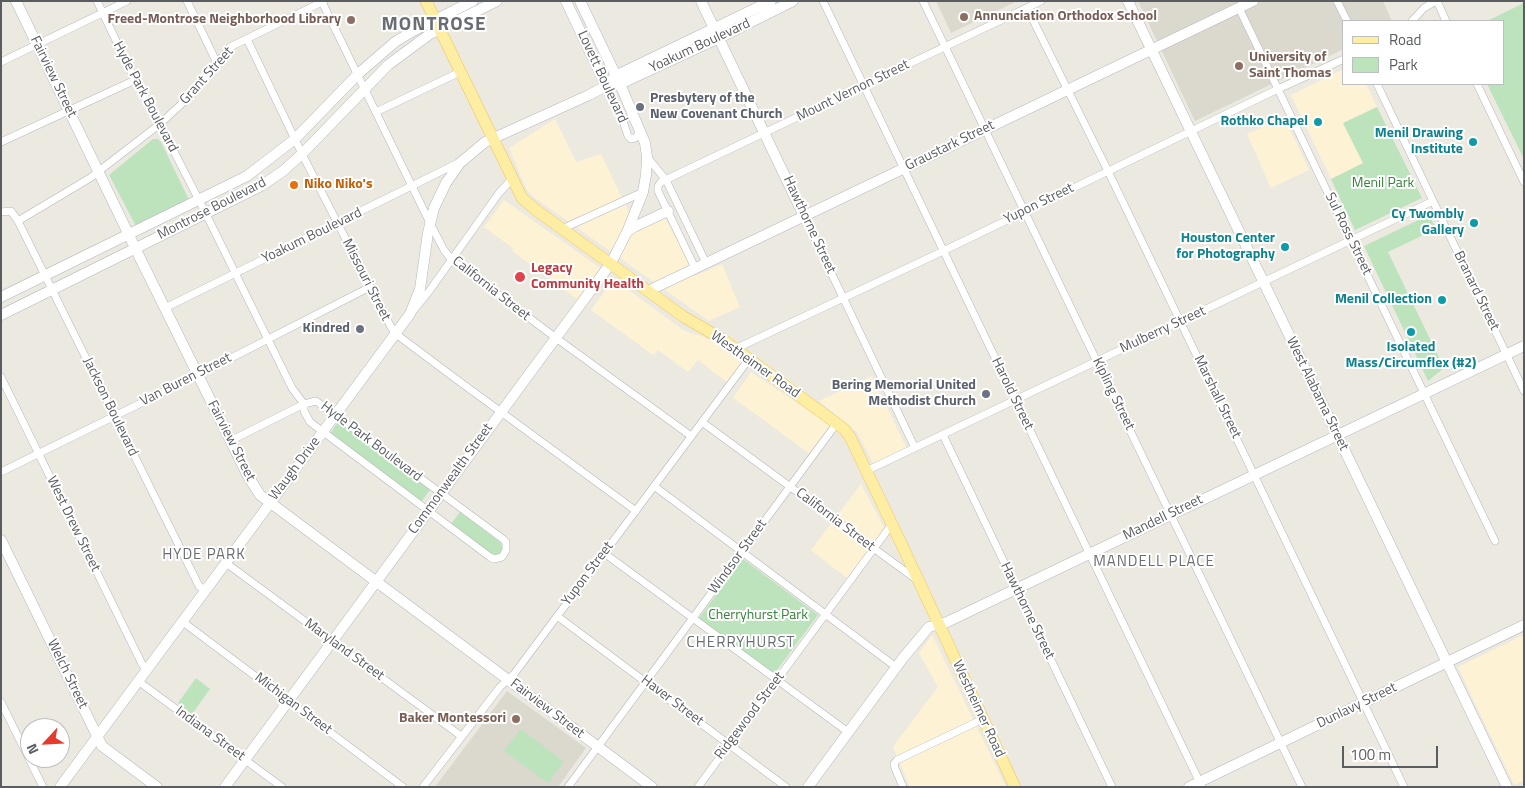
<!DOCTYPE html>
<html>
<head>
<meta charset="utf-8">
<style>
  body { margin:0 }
  #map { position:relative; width:1525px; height:788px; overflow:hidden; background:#ece9e0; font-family:"Titillium Web",sans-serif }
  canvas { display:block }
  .frame { position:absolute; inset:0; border:2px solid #595c61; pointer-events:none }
  .legend { position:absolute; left:1342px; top:20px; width:162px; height:65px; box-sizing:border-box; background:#fff; border:1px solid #bdbec0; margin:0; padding:6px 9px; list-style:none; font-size:15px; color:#595c61 }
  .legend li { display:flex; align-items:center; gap:10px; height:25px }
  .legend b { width:25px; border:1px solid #bdbec0 }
  .north { position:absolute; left:20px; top:718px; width:50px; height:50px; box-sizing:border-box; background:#fff; border:1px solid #bdbec0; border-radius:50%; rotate:245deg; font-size:14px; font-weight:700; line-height:20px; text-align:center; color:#595c61 }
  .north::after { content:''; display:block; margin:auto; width:18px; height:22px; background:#e53a2c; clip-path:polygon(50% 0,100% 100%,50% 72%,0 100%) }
  .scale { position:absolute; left:1342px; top:746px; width:96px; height:22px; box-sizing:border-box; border:2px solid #595c61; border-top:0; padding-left:6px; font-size:15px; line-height:18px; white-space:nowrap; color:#595c61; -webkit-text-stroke:4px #fff; paint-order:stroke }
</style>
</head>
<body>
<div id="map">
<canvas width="1525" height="788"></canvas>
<div class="frame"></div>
<ul class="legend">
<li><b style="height:6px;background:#fdeea3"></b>Road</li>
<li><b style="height:14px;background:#bce3bc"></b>Park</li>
</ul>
<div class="north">N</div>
<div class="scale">100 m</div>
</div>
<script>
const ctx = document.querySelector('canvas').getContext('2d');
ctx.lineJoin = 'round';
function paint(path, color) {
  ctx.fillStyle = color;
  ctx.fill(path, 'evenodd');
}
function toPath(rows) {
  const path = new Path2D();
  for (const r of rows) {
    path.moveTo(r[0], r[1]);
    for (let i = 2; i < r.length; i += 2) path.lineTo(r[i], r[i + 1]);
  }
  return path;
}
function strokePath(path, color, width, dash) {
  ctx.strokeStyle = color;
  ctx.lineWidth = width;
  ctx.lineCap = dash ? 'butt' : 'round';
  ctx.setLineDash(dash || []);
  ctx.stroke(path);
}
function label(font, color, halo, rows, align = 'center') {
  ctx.font = font + ' "Titillium Web",sans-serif';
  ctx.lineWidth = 4;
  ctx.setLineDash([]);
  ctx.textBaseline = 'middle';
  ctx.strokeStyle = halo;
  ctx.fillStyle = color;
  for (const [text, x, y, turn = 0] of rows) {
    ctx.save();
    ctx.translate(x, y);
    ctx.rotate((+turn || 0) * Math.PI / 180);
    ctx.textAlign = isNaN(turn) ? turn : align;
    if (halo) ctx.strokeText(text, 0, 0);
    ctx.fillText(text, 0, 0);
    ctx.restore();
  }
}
paint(toPath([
  [1344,69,1344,84,1366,84,1377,107,1343,123,1363,164,1331,179,1291,95],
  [1284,117,1309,170,1271,188,1247,134],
  [555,119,576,162,601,154,637,229,665,217,695,276,722,264,740,307,709,321,535,198,527,190,509,148],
  [504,200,600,268,577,299,512,251,514,249,484,227],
  [614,279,683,330,712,340,742,363,728,383,698,360,688,372,658,350,653,355,591,310],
  [751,372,831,425,809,453,733,398],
  [872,376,907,449,874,465,857,432,819,401],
  [861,484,885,529,847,578,811,550],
  [932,635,1006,787,910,787,893,747,938,687,919,653],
  [1524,635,1524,780,1514,785,1458,667]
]), '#fdf3d4');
paint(toPath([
  [936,1,1017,1,951,33],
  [1138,1,1383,1,1392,21,1344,21,1344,49,1195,121],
  [507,691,586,748,558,787,435,787]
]), '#dbd8ce');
paint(toPath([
  [1524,3,1524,159,1487,84,1504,84,1504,21,1487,21],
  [1377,107,1422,198,1355,230,1331,179,1363,163,1343,123],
  [153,139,158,139,161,142,189,200,136,226,109,175],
  [1429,215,1436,229,1388,252,1444,368,1428,381,1364,246],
  [338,422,430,490,421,502,330,434],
  [460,512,501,543,503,550,500,554,493,555,451,524],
  [743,559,818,615,774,674,699,618],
  [196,678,210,689,192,714,178,703],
  [521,729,564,762,548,783,504,751]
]), '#bce3bc');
const street = toPath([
  [97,1,135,80,160,124,206,214,292,388,304,404,304,411,310,422,490,557,494,559,502,557,506,550,506,542,503,539,316,401,304,404,230,441],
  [187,1,217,63],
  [823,1,1202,787],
  [923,1,1302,787],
  [1337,1,1347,21],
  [1437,1,1446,21],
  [322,2,430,223,444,250,451,259,556,338,691,436],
  [1027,8,1108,171,1404,787],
  [1239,8,1495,541],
  [1412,21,1424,8,1436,1],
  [247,39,302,154,391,327,396,334,452,376,636,511],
  [1,62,127,1],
  [1377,84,1524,391],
  [1477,84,1524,182],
  [606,86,622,118,628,136,631,139,635,138,638,135,640,130],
  [376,112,460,72],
  [1,142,135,80],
  [647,157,666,180,706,263],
  [1,212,11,211,18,221,199,586,205,590],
  [804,216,915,448],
  [18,221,90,178,160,124,191,95,213,70,230,47,324,1],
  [562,229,643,192],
  [695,268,658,191,658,186,661,182,1041,1],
  [165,308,458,163],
  [413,311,430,290,499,193,512,179],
  [735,349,937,254,1278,89,1344,59],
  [1,377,142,664,147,670],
  [702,422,917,580],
  [943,435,1112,787],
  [866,471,1433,201],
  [1,472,198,375,370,287],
  [654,486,896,667],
  [604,553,848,732],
  [226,563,461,736],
  [557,616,786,787],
  [183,622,403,787],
  [138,681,282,787],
  [1,702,43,787],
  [423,787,500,687,514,674,749,359],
  [568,787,837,423],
  [698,787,892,524],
  [903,787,895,768,894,764,897,760,983,719]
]);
const secondary = toPath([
  [16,1,141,260,248,476,260,495,652,787],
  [566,1,606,86],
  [701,1,804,216],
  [1128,1,1507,787],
  [615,85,620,84,719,38,793,1],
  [628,231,634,227,668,211],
  [648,291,1253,1],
  [1,297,247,176,295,139,358,74,395,42,413,31,473,1],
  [1,315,261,186,283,171,302,154,388,65,430,34,497,1],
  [1,540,102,746,157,787],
  [60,787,410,314,420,289,428,233,434,208,446,183,460,163,485,142,589,95,606,86,615,76,771,1],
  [225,787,611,263,627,232,643,192,646,175,647,157,645,143,620,84,580,1],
  [808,787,903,658,929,627,947,622,1524,346],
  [1189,787,1524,625]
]);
const primary = toPath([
  [426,1,522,198,536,210,684,317,722,339,844,429,850,437,900,541,1015,787]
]);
strokePath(street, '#b3b6bb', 8);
strokePath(secondary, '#b4b7bd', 11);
strokePath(primary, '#eec356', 12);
strokePath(street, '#fff', 7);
strokePath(secondary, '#fff', 10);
strokePath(primary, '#fdeea3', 11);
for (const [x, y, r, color] of [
  [964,17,5,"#8d6e63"],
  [351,20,5,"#8d6e63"],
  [1239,66,5,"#8d6e63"],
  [640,107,5,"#6b7280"],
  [1318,122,5,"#0f9aa8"],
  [1473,142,5,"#0f9aa8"],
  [294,185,5,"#e8710a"],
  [1474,223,5,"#0f9aa8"],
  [1285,247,5,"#0f9aa8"],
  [520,277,6,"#e0444e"],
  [1442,300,5,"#0f9aa8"],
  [360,329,5,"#6b7280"],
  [1411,332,5,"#0f9aa8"],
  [986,394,5,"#6b7280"],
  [516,719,5,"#8d6e63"]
]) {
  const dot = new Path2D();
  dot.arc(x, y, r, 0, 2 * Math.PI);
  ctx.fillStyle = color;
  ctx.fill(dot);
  strokePath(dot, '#fff', 2);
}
label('bold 14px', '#785e54', '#fff', [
  ["Annunciation Orthodox School",974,17],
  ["Freed-Montrose Neighborhood Library",341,20,"right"],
  ["University of",1249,58],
  ["Saint Thomas",1249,74],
  ["Baker Montessori",506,719,"right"]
], 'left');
label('14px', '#595c61', '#fff', [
  ["Yoakum Boulevard",700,46,-25],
  ["Grant Street",207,76,-48],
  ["Fairview Street",53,77,64],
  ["Lovett Boulevard",602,77,65],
  ["Mount Vernon Street",853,91,-26],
  ["Hyde Park Boulevard",145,97,62],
  ["Graustark Street",950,146,-26],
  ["Yupon Street",1039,204,-26],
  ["Montrose Boulevard",212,209,-27],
  ["Hawthorne Street",809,225,65],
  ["Sul Ross Street",1348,234,64],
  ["Yoakum Boulevard",312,236,-26],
  ["Missouri Street",366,280,63],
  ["California Street",491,289,38],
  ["Branard Street",1476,291,64],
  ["Mulberry Street",1163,330,-25],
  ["Westheimer Road",755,365,35],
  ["Van Buren Street",186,380,-27],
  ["Harold Street",1012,394,64],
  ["Kipling Street",1113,394,64],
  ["West Alabama Street",1317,394,64],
  ["Marshall Street",1217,397,64],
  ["Jackson Boulevard",110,407,64],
  ["Fairview Street",231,441,63],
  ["Hyde Park Boulevard",371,442,37],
  ["Waugh Drive",295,469,-53],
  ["Commonwealth Street",451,479,-54],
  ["Mandell Street",1163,518,-26],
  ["California Street",835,520,37],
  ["West Drew Street",73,524,64],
  ["Windsor Street",738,557,-54],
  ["Yupon Street",588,574,-53],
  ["Hawthorne Street",1027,611,64],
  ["Maryland Street",344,650,36],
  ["Welch Street",67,674,64],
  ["Haver Street",672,701,37],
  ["Michigan Street",293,704,37],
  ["Dunlavy Street",1357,706,-26],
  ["Fairview Street",547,709,37],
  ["Westheimer Road",978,709,65],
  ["Ridgewood Street",750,716,-53],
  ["Indiana Street",210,734,36]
]);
label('bold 14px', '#5b616d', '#fff', [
  ["Presbytery of the",650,99,"left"],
  ["New Covenant Church",650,115,"left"],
  ["Kindred",350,329],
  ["Bering Memorial United",976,386],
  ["Methodist Church",976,402]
], 'right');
label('bold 14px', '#0d838f', '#fff', [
  ["Rothko Chapel",1308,122],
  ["Menil Drawing",1463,134],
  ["Institute",1463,150],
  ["Cy Twombly",1464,215],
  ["Gallery",1464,231],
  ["Houston Center",1275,239],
  ["for Photography",1275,255],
  ["Menil Collection",1432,300],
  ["Isolated",1411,348,"center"],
  ["Mass/Circumflex (#2)",1411,364,"center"]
], 'right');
label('14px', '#368339', '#fff', [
  ["Menil Park",1383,184],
  ["Cherryhurst Park",758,616]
]);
label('bold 14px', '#c56008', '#fff', [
  ["Niko Niko's",304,185]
], 'left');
label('bold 14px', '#be3a42', '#fff', [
  ["Legacy",531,269],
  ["Community Health",531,285]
], 'left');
ctx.letterSpacing = '1px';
label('15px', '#6a6e73', '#fff', [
  ["HYDE PARK",204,555],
  ["MANDELL PLACE",1154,562],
  ["CHERRYHURST",741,643]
]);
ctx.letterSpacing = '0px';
ctx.letterSpacing = '1px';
label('bold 19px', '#6a6e73', '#fff', [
  ["MONTROSE",434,25]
]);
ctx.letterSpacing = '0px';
</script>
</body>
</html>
